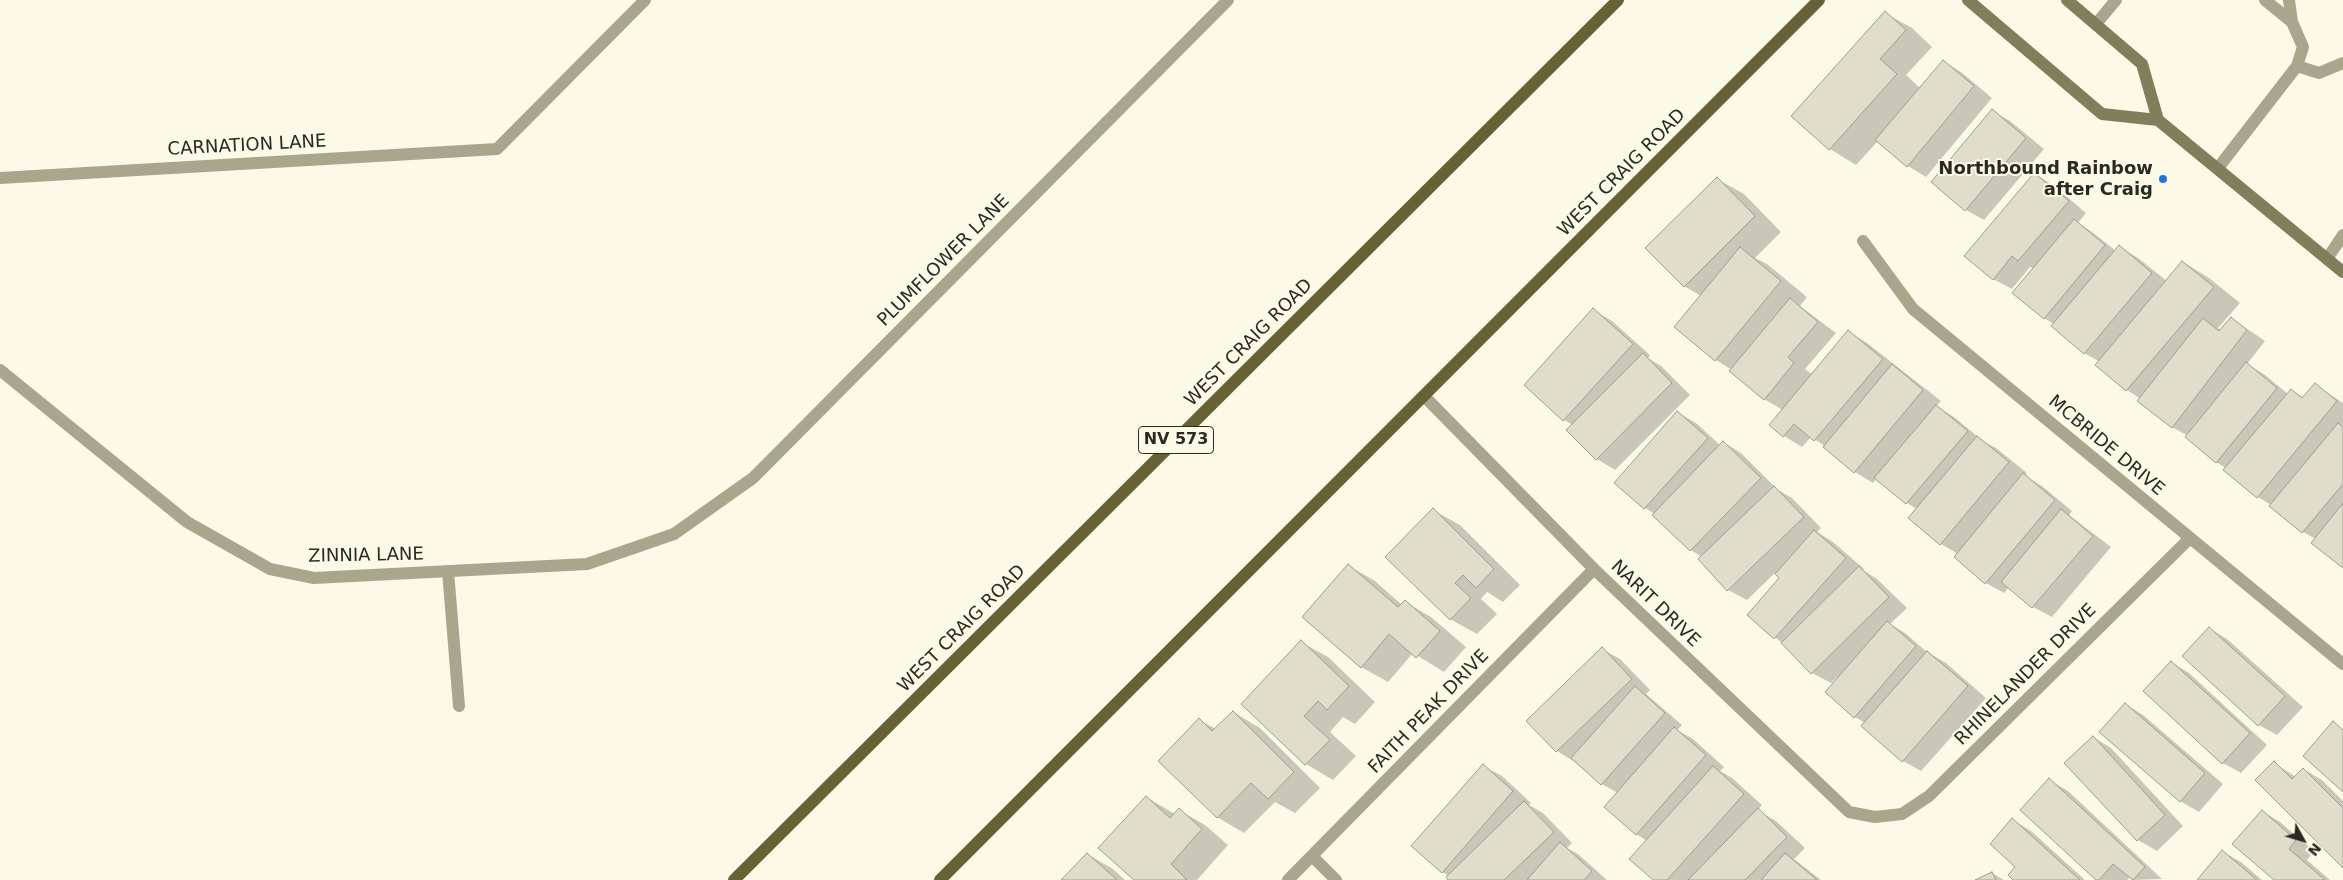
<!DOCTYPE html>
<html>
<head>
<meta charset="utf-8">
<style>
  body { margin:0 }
  #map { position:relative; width:2343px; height:880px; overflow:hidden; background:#fcfae7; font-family:"DejaVu Sans",sans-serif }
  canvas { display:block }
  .north { position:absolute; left:2278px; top:815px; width:50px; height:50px; -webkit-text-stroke:4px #fcfae7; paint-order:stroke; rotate:129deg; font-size:14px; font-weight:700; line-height:20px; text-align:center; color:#2a2922 }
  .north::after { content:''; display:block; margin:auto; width:18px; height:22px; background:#2a2922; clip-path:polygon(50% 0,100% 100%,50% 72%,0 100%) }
</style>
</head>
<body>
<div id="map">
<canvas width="2343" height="880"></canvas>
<div class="north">N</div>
</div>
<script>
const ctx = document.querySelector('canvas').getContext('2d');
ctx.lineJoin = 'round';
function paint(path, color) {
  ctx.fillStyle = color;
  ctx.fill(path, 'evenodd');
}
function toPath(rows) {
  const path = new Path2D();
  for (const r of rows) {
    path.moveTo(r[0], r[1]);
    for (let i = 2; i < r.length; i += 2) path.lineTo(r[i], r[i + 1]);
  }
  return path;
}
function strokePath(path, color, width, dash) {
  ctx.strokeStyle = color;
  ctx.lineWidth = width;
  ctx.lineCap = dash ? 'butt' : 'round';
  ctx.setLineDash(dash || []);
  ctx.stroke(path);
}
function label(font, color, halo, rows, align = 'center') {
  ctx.font = font + ' "DejaVu Sans",sans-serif';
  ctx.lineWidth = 4;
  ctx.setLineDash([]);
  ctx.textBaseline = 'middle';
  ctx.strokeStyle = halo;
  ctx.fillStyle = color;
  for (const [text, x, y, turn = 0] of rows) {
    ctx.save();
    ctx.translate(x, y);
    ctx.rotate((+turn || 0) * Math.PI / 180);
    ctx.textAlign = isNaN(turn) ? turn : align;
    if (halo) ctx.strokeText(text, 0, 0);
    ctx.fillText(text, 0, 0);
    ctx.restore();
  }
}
paint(toPath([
  [1885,13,1912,28,1932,47,1906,75,1920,88,1943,61,1961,72,1992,98,1926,177,1908,166,1878,141,1856,165,1830,149],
  [1992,111,2010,121,2044,149,1984,220,1966,210],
  [2035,174,2053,185,2086,213,2078,223,2092,232,2116,251,2120,247,2138,258,2167,281,2183,262,2209,278,2240,303,2218,328,2222,330,2231,318,2265,341,2247,364,2265,375,2288,394,2291,390,2304,398,2316,385,2343,403,2343,567,2316,539,2303,532,2271,505,2258,497,2226,468,2216,462,2188,436,2172,427,2141,399,2127,390,2097,365,2100,362,2084,353,2054,324,2044,318,2034,269,2030,267,2012,289,1993,279],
  [1717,179,1744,194,1781,232,1755,258,1767,264,1807,297,1800,306,1836,333,1805,369,1813,375,1849,332,1867,343,1941,401,1936,406,1954,417,1983,441,1996,448,2027,473,2025,476,2042,486,2072,511,2069,515,2111,547,2052,617,2033,607,2009,587,2004,593,1986,583,1958,554,1941,544,1910,518,1917,509,1907,503,1877,478,1873,483,1855,472,1825,446,1811,437,1802,447,1784,436,1783,410,1764,399,1732,370,1716,360,1701,296,1684,286],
  [1593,310,1612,321,1650,355,1648,358,1661,366,1690,395,1615,470,1597,459,1573,425,1564,420,1526,385],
  [1677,412,1696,423,1720,445,1723,442,1741,453,1778,490,1792,498,1821,528,1817,532,1833,542,1864,569,1863,570,1877,579,1907,608,1890,624,1905,633,1927,652,1946,663,1986,698,1921,771,1903,761,1865,723,1855,717,1837,677,1831,683,1812,673,1782,643,1749,615,1781,578,1775,573,1747,600,1728,590,1702,557,1691,550,1655,514,1645,508,1615,483],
  [1433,510,1460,525,1520,585,1503,602,1487,592,1481,599,1497,614,1477,634,1450,619],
  [1349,566,1375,581,1402,605,1405,602,1431,617,1466,647,1444,672,1413,653,1388,682,1361,667],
  [2209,628,2227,639,2303,707,2277,735,2259,725],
  [1301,642,1328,657,1375,702,1355,724,1343,717,1330,732,1356,756,1333,780,1306,764,1243,703],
  [1602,649,1620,659,1650,690,1646,694,1682,725,1677,730,1693,739,1724,767,1720,771,1732,778,1762,805,1757,810,1776,821,1805,848,1794,859,1821,880,1655,880,1647,841,1636,834,1618,793,1602,784,1575,762,1557,751,1528,721],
  [2171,662,2189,673,2267,745,2241,773,2223,763],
  [2125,704,2143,715,2223,784,2199,812,2180,801],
  [1233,712,1260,728,1320,788,1295,813,1275,802,1244,833,1217,817,1199,720,1216,729],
  [2093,737,2111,748,2183,826,2157,851,2138,840,2066,763],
  [2274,763,2296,777,2303,769,2322,780,2343,801,2343,867],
  [1483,766,1502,776,1531,803,1529,805,1543,813,1572,843,1567,848,1578,854,1607,880,1450,880,1449,876,1442,872],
  [2049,780,2068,791,2162,879,2132,880,2130,877,2127,880,2098,880],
  [1146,797,1175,814,1179,810,1205,825,1228,845,1197,880,1135,880],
  [2262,811,2280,822,2314,851,2307,860,2330,880,2276,880],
  [2013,820,2031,831,2085,880,2015,880,2017,867],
  [2223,852,2241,862,2262,880,2199,880],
  [1087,854,1113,869,1125,880,1063,880],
  [1992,873,2004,880,1978,880]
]), '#0003');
const building = toPath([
  [1885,11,1906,30,1880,59,1897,74,1829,150,1791,116,1885,11],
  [1943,60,1974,86,1907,167,1875,140,1943,60],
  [1992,109,2026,138,1965,211,1931,182,1992,109],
  [2034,173,2069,201,2018,261,2012,256,1993,280,1964,256,2034,173],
  [1717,177,1755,216,1684,287,1645,248,1717,177],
  [2074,219,2105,245,2044,319,2012,293,2074,219],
  [2119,245,2152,273,2084,354,2051,326,2119,245],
  [1740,247,1781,281,1715,361,1674,327,1740,247],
  [2182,261,2214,287,2126,391,2095,365,2182,261],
  [1790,298,1818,322,1788,357,1794,363,1764,400,1729,371,1790,298],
  [1593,308,1633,344,1563,421,1524,385,1593,308],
  [2231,317,2247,330,2172,428,2137,401,2203,318,2219,331,2231,317],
  [1848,330,1883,359,1814,441,1794,424,1783,437,1769,425,1848,330],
  [1643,353,1672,383,1596,460,1566,430,1643,353],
  [2246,362,2277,388,2216,463,2185,437,2246,362],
  [1892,364,1923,390,1854,473,1823,447,1892,364],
  [2315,383,2337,401,2257,498,2223,470,2291,389,2302,398,2315,383],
  [1936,405,1968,431,1906,504,1874,478,1936,405],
  [1677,411,1708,438,1644,509,1614,483,1677,411],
  [2338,423,2343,427,2343,484,2302,533,2269,506,2338,423],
  [1977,436,2009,462,1940,545,1908,518,1977,436],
  [1723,441,1761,478,1690,551,1652,515,1723,441],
  [2023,473,2055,500,1985,584,1954,557,2023,473],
  [1774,486,1804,517,1727,591,1698,559,1774,486],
  [2343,503,2343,568,2311,543,2343,503],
  [1433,508,1494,569,1476,588,1463,575,1455,583,1471,598,1450,620,1385,557,1433,508],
  [2061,509,2093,536,2032,608,2001,582,2061,509],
  [1814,530,1846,558,1774,639,1747,615,1779,578,1775,574,1814,530],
  [1348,564,1398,607,1405,600,1440,631,1416,658,1389,634,1361,668,1302,617,1348,564],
  [1859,566,1889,597,1811,674,1781,643,1859,566],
  [1887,621,1916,646,1854,718,1825,692,1887,621],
  [2209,627,2285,696,2258,726,2182,656,2209,627],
  [1301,640,1349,686,1327,710,1318,701,1304,716,1330,740,1305,765,1241,704,1301,640],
  [1602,647,1632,679,1556,752,1526,721,1602,647],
  [1927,651,1968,686,1902,762,1861,726,1927,651],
  [2171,661,2250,733,2222,764,2143,691,2171,661],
  [1635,686,1665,713,1601,785,1571,758,1635,686],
  [2125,703,2205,773,2180,802,2099,732,2125,703],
  [1233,711,1294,772,1268,799,1251,783,1217,818,1158,761,1199,718,1212,731,1233,711],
  [2333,721,2343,730,2343,792,2303,756,2333,721],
  [1674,727,1706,755,1636,835,1604,807,1674,727],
  [2093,736,2165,815,2137,841,2064,763,2093,736],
  [2274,761,2292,779,2303,768,2343,808,2343,868,2255,780,2274,761],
  [1483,764,1513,791,1442,873,1411,846,1483,764],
  [1713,766,1744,794,1667,880,1653,880,1629,859,1713,766],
  [2049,778,2145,867,2133,880,2113,864,2099,880,2096,880,2020,810,2049,778],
  [1146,796,1170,818,1179,808,1202,829,1171,864,1187,880,1134,880,1098,848,1146,796],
  [1524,801,1554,832,1504,880,1448,880,1446,877,1524,801],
  [1758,808,1787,837,1745,880,1688,880,1758,808],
  [2262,810,2296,840,2289,849,2325,880,2274,880,2232,844,2262,810],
  [2012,818,2080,880,2013,880,2008,875,2015,867,1990,844,2012,818],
  [1560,842,1592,871,1584,880,1527,880,1560,842],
  [2222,850,2257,880,2197,880,2222,850],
  [1087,853,1117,880,1061,880,1087,853],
  [1785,853,1817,880,1761,880,1785,853],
  [1992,872,1996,880,1975,880,1992,872]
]);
paint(building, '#e0decb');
strokePath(building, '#a09e8c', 1);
strokePath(toPath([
  [2289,0,2292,22],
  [2096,24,2116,0],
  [2297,66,2319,73,2343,63],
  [2218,168,2297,66,2303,47,2292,22,2265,0],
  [2327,259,2343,235]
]), '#a9a68e', 12);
strokePath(toPath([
  [0,178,497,149,645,0],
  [1863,241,1913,309,2343,664],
  [0,370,187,522,270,569,314,578,587,564,674,534,753,478,1228,0],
  [1424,396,1594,569,1849,812,1875,817,1902,814,1929,796,2190,538],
  [448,571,459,706],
  [1312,856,1336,880],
  [1288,880,1594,569]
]), '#a9a68e', 12);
strokePath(toPath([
  [1968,0,2102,114,2158,120,2343,272],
  [2067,0,2142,64,2158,120]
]), '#827e5b', 12);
strokePath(toPath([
  [734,880,1618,0],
  [940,880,1819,0]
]), '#676135', 12);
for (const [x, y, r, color] of [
  [2163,179,5,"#2273de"]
]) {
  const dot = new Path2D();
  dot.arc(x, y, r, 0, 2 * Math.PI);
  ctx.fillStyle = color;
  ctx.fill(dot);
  strokePath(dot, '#fcfae7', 2);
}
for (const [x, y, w] of [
  [1176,440,75]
]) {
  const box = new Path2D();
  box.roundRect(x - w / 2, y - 13.5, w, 27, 4);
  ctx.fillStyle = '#fcfae7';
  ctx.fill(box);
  strokePath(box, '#2a2922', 1);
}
label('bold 16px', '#2a2922', null, [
  ["NV 573",1176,440]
]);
label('18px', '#2a2922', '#fcfae7', [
  ["CARNATION LANE",247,146,-3],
  ["WEST CRAIG ROAD",1622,173,-45],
  ["PLUMFLOWER LANE",944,261,-45],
  ["WEST CRAIG ROAD",1249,343,-45],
  ["MCBRIDE DRIVE",2106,446,40],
  ["ZINNIA LANE",366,556,-1],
  ["NARIT DRIVE",1655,604,44],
  ["WEST CRAIG ROAD",962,629,-45],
  ["RHINELANDER DRIVE",2026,675,-45],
  ["FAITH PEAK DRIVE",1429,712,-46]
]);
label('bold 18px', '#2a2922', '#fcfae7', [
  ["Northbound Rainbow",2153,169],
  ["after Craig",2153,190]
], 'right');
</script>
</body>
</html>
